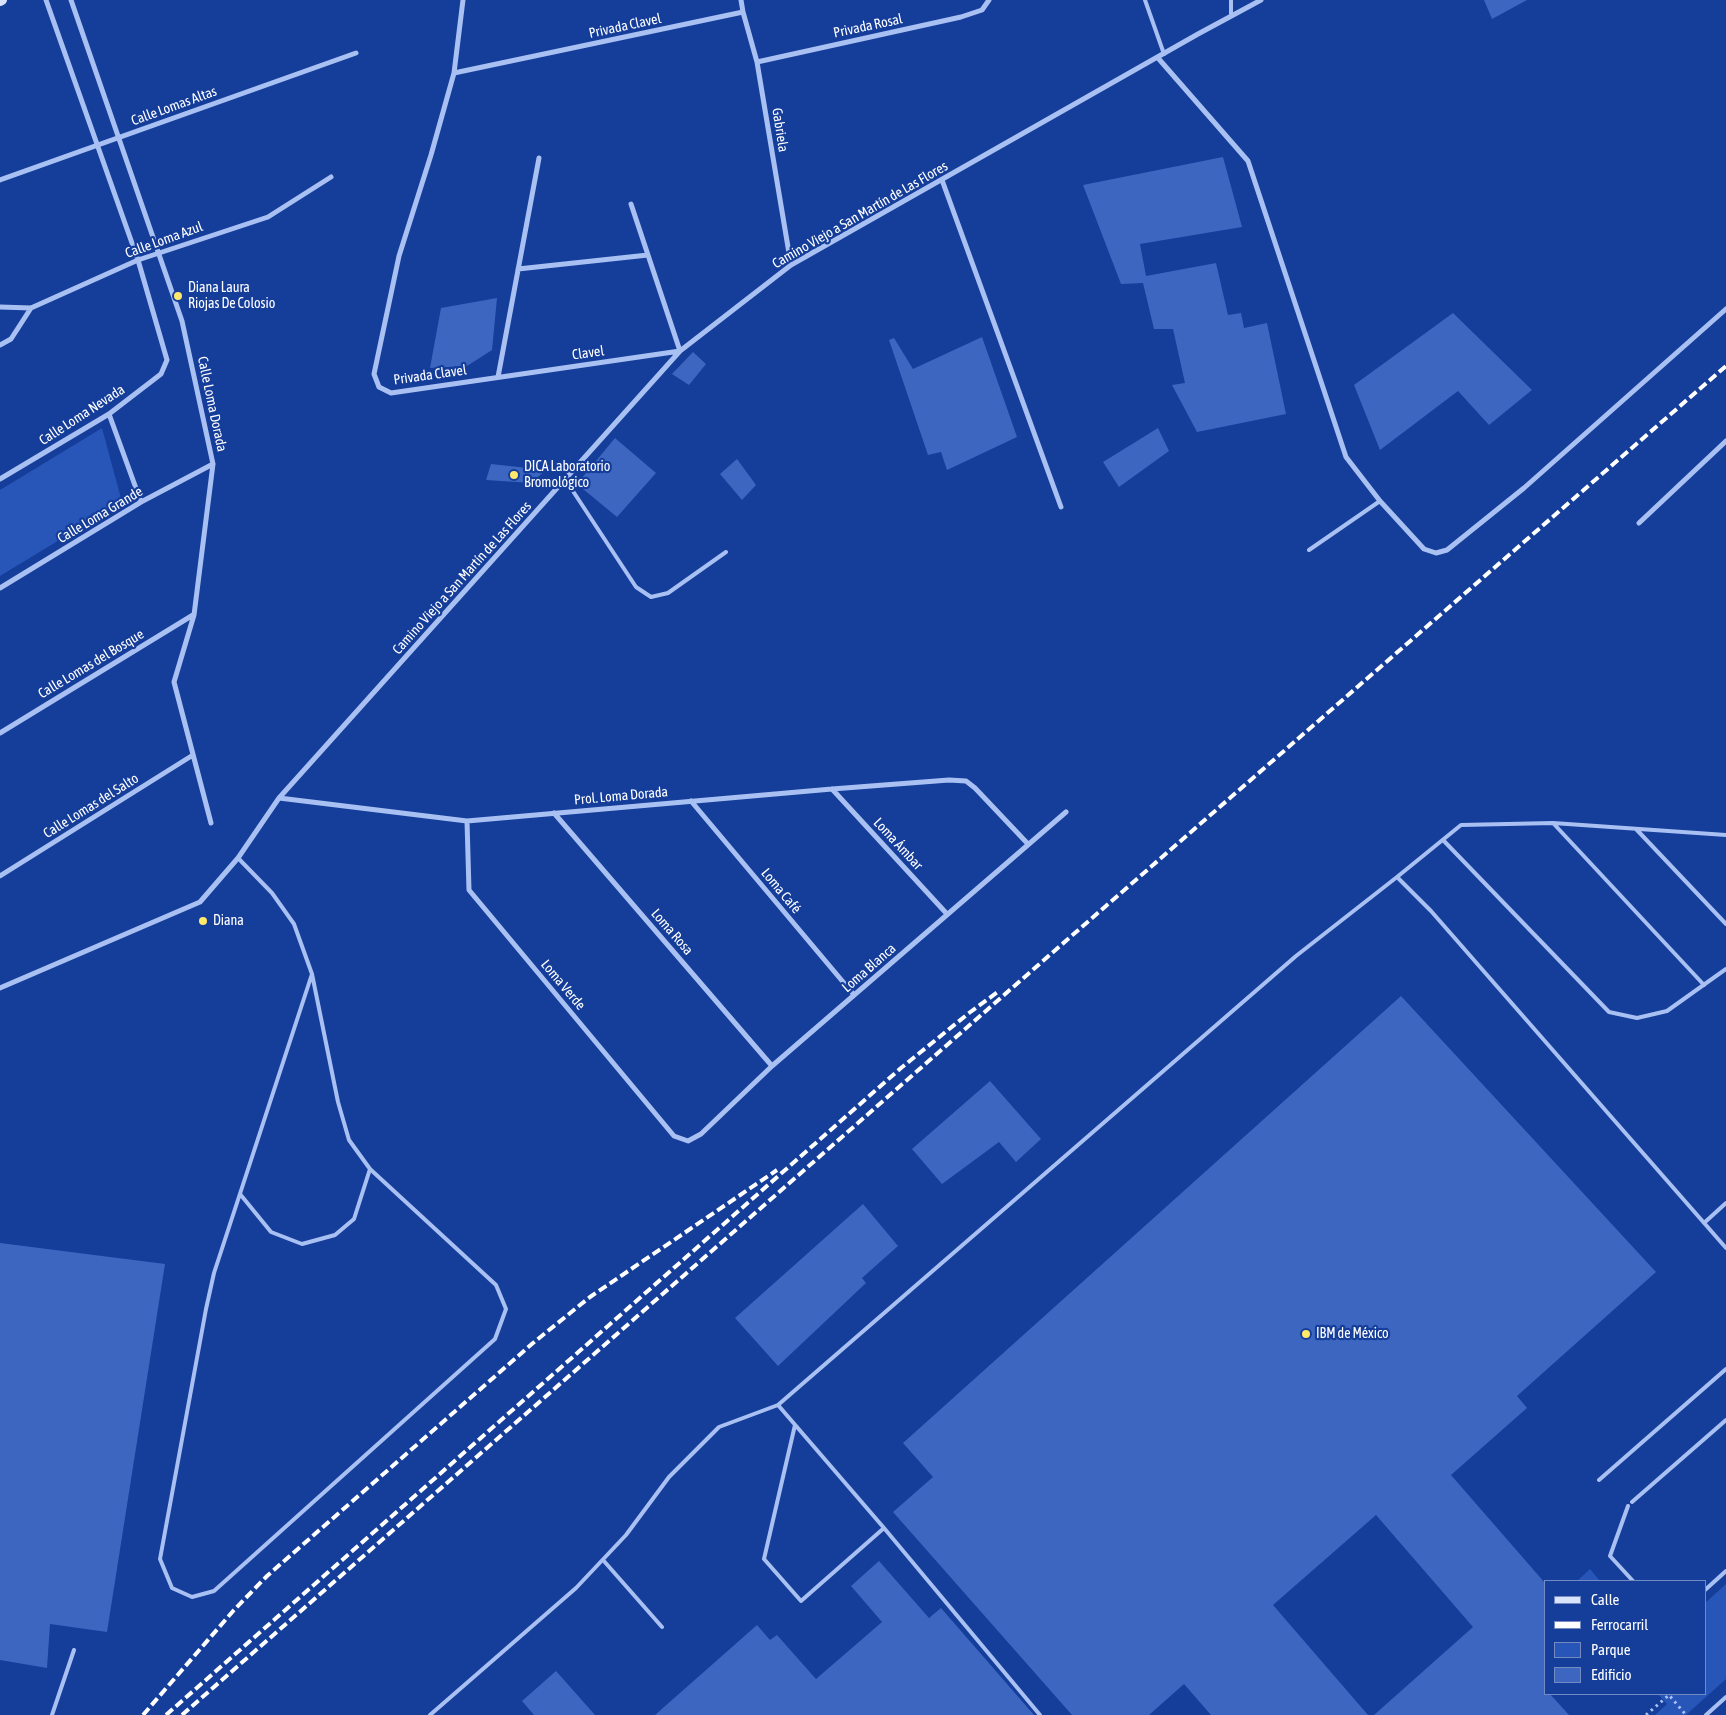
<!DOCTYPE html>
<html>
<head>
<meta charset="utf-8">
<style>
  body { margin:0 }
  #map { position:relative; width:1726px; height:1715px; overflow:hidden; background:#153d9a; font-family:"Asap Condensed",sans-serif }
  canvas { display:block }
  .legend { position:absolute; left:1544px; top:1580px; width:162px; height:115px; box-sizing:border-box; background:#153d9a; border:1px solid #738bc2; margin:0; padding:6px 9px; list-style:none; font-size:15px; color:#fff }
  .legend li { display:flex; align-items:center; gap:10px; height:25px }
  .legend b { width:25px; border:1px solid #738bc2 }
</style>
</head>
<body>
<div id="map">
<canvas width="1726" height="1715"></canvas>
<ul class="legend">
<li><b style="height:6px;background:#d8e3fc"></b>Calle</li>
<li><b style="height:6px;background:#fff"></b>Ferrocarril</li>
<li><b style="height:14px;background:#2855b8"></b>Parque</li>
<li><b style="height:14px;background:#3d66c1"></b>Edificio</li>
</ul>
</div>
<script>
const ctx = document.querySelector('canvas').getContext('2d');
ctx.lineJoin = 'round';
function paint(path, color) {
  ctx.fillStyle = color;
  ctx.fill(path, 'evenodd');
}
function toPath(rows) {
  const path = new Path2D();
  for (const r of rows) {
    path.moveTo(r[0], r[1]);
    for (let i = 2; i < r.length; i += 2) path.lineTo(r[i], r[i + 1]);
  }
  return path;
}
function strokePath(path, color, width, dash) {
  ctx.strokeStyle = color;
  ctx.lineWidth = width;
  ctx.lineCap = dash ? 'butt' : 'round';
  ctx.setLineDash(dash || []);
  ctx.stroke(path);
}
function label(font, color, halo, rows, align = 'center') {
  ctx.font = font + ' "Asap Condensed",sans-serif';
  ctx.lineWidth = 4.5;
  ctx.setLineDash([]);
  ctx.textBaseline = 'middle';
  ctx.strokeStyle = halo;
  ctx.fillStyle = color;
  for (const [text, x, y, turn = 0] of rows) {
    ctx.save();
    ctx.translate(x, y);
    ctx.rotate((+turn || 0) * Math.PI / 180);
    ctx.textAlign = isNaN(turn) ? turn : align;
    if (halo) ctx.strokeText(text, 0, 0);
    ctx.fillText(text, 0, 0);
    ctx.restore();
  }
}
paint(toPath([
  [102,428,122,502,0,576,0,490],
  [1590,1569,1600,1581,1577,1581],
  [1726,1584,1726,1679,1686,1715,1655,1715,1667,1704,1658,1694,1705,1694,1705,1603]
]), '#2855b8');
paint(toPath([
  [1484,0,1527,0,1492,19],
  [1223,157,1242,227,1140,244,1146,276,1216,263,1228,315,1241,313,1244,328,1267,323,1286,414,1197,432,1172,385,1185,383,1173,329,1154,329,1143,283,1121,284,1083,185],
  [497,298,492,350,467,366,430,368,441,308],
  [1453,313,1532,390,1489,425,1458,391,1380,450,1354,385],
  [982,337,1017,437,947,470,941,452,928,455,889,340,894,338,913,369],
  [693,352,706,364,689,385,672,374],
  [1158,428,1169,451,1119,487,1103,462],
  [615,438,656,473,617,517,577,484],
  [737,459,756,485,742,500,720,474],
  [491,464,546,470,531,483,486,480],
  [1401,996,1656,1272,1517,1396,1527,1408,1451,1475,1545,1583,1545,1694,1550,1694,1569,1715,1374,1715,1473,1627,1376,1515,1273,1605,1368,1715,1211,1715,1184,1684,1149,1715,1072,1715,893,1512,933,1477,903,1443],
  [990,1081,1041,1139,1016,1162,999,1142,942,1184,912,1149],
  [863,1204,898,1246,862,1278,866,1283,778,1366,735,1318],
  [0,1243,165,1264,107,1632,50,1624,47,1668,0,1660],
  [879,1561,929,1618,941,1608,1034,1715,655,1715,757,1625,770,1640,777,1635,816,1679,882,1622,851,1586],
  [556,1671,595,1715,534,1715,522,1701]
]), '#3d66c1');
strokePath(toPath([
  [1646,1715,1669,1695,1686,1715]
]), '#a9c0f3', 3, [2.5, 4]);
strokePath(toPath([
  [1145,0,1164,54],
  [1231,16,1231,0],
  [565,479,636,587,651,597,668,593,726,552],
  [1309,550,1380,501],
  [1553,823,1704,985],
  [1636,829,1726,924],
  [1443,840,1609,1012,1637,1018,1667,1011,1726,969],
  [238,858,272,893,294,924,312,974,338,1102,349,1140,370,1169,496,1285,506,1309,495,1339,214,1591,192,1597,172,1588,160,1559,206,1309,214,1273,312,974],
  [1397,877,1461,825,1553,823,1726,835],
  [240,1194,271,1232,302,1244,335,1235,354,1219,370,1169],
  [1704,1223,1726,1203],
  [778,1405,884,1528,1040,1715],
  [795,1425,764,1559,801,1601,884,1528],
  [1599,1480,1726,1369],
  [1632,1502,1726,1420],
  [1628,1506,1610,1556,1633,1581],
  [603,1560,662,1627],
  [1705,1590,1726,1571],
  [52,1715,74,1650],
  [430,1715,576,1588,626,1535,669,1477,719,1427,778,1405,1296,956,1397,877,1431,911,1726,1248],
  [1706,1715,1726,1697]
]), '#a9c0f3', 4);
strokePath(toPath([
  [71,0,182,321,213,464,194,615,174,682,211,823],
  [463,0,454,73,431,155,399,256,374,374,379,387,391,393,680,351,631,204],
  [741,0,743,12,757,62,791,265],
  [1158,58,1248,161,1346,457,1380,501,1424,549,1436,553,1447,550,1524,488,1726,309],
  [757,62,961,17,982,10,989,0],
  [454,73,743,12],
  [0,180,356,53],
  [942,180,1061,507],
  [518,269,648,255],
  [0,307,31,308,138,260,268,217,331,177],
  [0,345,11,339,31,308],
  [498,377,539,158],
  [109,414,141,502],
  [0,479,109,414,161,374,167,360,138,260,46,0],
  [1639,523,1726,441],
  [0,588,141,502,213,464],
  [0,733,193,615],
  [832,789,947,914],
  [279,798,467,821,832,789,949,780,966,781,975,788,1028,844],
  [691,801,854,995],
  [554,813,772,1066],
  [467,821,469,890,674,1136,688,1141,701,1134,772,1066,1066,812],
  [0,876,193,755],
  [0,988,200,902,238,858,279,798,680,351,791,265,1198,34,1261,0]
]), '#a9c0f3', 5);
strokePath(toPath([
  [0,1,2,0]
]), '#d8e3fc', 10);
strokePath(toPath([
  [143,1715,234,1610,267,1576,533,1343,590,1297,777,1170],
  [166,1715,901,1068,969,1013,999,991],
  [182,1715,1060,946,1726,366]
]), '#fff', 4, [9, 4]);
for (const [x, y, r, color] of [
  [178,296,5,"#ffe86a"],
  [514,475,5,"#ffe86a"],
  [203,921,5,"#ffe86a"],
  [1306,1334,5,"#ffe86a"]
]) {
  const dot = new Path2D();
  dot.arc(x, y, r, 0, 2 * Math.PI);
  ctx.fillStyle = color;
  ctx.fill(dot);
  strokePath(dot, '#153d9a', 2);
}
label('14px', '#fff', '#153d9a', [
  ["Privada Clavel",625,26,-12],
  ["Privada Rosal",868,26,-12],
  ["Calle Lomas Altas",174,106,-20],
  ["Gabriela",780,130,81],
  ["Camino Viejo a San Martín de Las Flores",860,215,-30],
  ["Calle Loma Azul",164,240,-20],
  ["Clavel",588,353,-8],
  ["Privada Clavel",430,375,-8],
  ["Calle Loma Dorada",212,404,78],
  ["Calle Loma Nevada",82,415,-33],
  ["Calle Loma Grande",100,515,-31],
  ["Camino Viejo a San Martín de Las Flores",462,578,-48],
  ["Calle Lomas del Bosque",91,664,-31],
  ["Prol. Loma Dorada",621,796,-5],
  ["Calle Lomas del Salto",91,806,-32],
  ["Loma Ámbar",898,844,47],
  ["Loma Café",781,891,50],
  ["Loma Rosa",672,932,49],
  ["Loma Blanca",869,968,-41],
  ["Loma Verde",563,985,50]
]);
label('14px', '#fff', '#153d9a', [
  ["Diana Laura",188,288],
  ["Riojas De Colosio",188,304],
  ["DICA Laboratorio",524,467],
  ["Bromológico",524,483],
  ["Diana",213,921],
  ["IBM de México",1316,1334]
], 'left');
</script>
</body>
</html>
